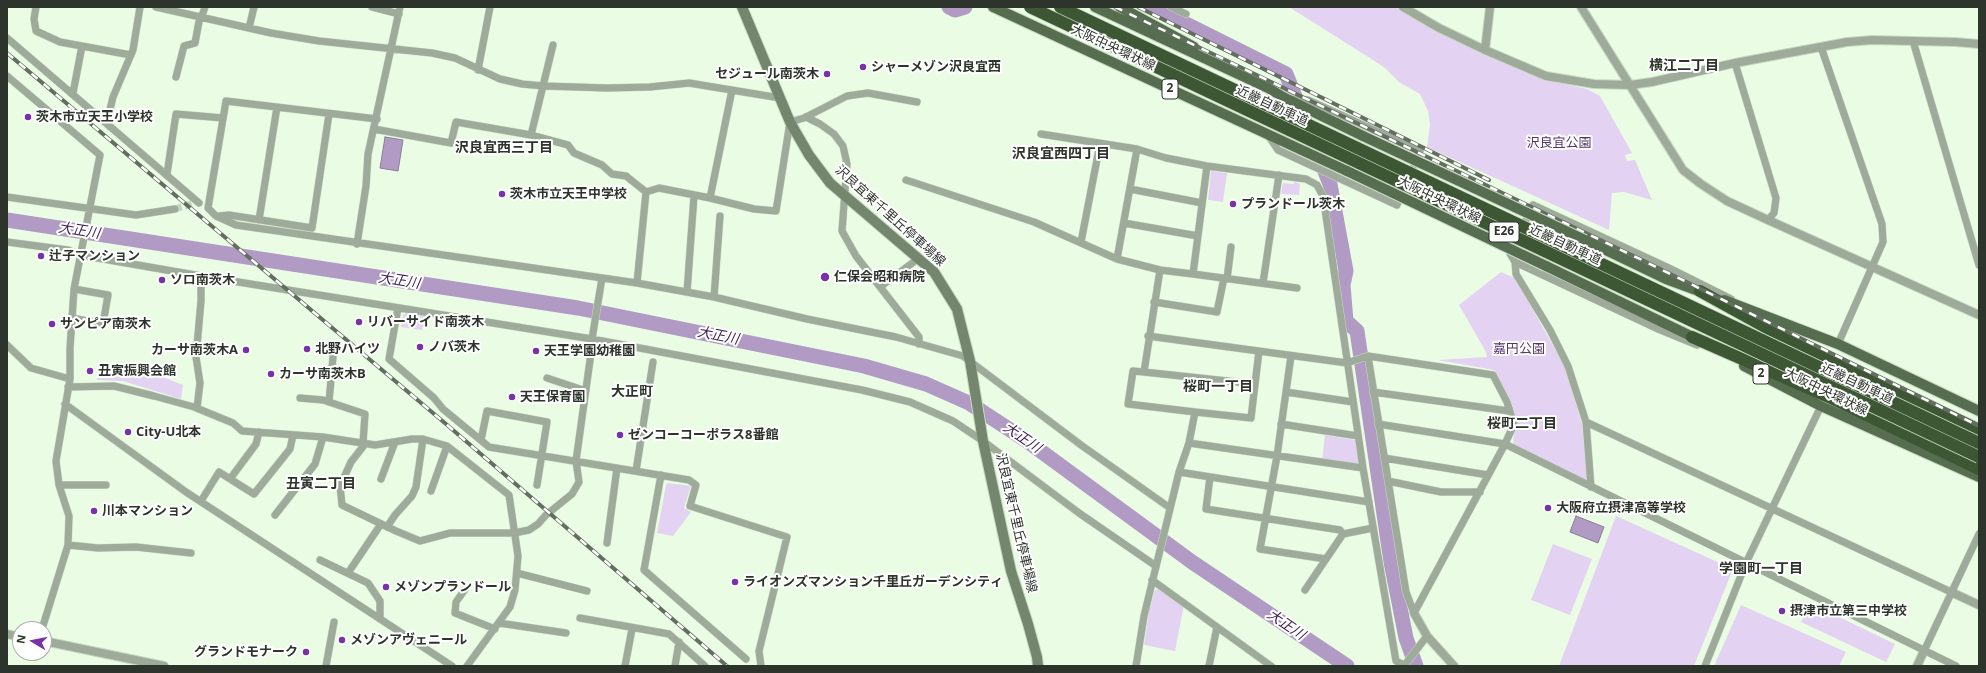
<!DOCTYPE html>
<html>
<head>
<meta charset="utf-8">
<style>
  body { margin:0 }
  #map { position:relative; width:1986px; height:673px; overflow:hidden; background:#eafde4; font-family:"Open Sans",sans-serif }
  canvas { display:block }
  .frame { position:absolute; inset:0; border:8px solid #2d342b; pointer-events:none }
  .north { position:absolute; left:12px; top:621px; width:40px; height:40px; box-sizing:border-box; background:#fff; border:1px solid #abaeaa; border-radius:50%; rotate:280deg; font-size:11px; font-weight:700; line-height:16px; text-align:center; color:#2d342b }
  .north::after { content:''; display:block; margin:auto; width:14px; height:18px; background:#7832a6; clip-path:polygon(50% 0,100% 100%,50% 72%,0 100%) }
</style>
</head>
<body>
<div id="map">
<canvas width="1986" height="673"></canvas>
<div class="frame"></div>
<div class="north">N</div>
</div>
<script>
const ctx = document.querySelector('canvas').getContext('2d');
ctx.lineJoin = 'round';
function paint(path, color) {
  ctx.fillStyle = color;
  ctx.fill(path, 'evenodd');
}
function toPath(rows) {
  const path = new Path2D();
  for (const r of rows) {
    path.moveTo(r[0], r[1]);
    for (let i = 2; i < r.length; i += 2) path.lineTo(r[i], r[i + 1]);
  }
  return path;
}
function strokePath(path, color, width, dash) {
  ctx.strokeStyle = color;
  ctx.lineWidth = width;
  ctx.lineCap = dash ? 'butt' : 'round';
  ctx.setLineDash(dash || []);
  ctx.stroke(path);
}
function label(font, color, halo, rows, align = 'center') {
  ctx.font = font + ' "Open Sans","Noto Sans JP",sans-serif';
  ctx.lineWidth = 4;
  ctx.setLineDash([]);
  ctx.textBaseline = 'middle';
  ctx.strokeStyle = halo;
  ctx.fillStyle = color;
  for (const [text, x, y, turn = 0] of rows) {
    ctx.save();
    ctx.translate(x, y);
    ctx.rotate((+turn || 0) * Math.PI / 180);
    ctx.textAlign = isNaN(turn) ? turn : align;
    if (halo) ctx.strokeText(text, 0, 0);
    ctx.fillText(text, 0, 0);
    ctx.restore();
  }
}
paint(toPath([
  [1289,7,1395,7,1436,31,1482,54,1546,80,1587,89,1600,96,1632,153,1625,155,1627,161,1635,160,1652,200,1624,192,1612,193,1609,230,1427,147,1430,125,1428,111,1420,94,1399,82,1384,67],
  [1211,171,1227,173,1223,202,1208,200],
  [1294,181,1300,184,1299,195,1281,194,1283,183,1294,184],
  [1501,272,1515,278,1565,367,1582,424,1587,481,1513,446,1514,434,1518,424,1511,401,1494,370,1438,360,1487,357,1486,352,1459,305],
  [408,312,425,315,422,330,401,327,403,315],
  [97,366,150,372,183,385,181,399,123,381,97,380],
  [1325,435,1355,440,1359,464,1322,460],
  [668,483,691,486,684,508,691,512,673,536,657,533,666,485],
  [1616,516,1733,569,1694,666,1559,666],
  [1553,544,1592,559,1570,615,1531,600],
  [1158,589,1184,605,1175,651,1144,645,1149,612,1155,590],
  [1810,603,1895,644,1886,662,1801,622],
  [1741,605,1846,652,1839,666,1714,666]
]), '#e3d2f2');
const water = toPath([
  [385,137,403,140,398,171,380,168,385,137],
  [1576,516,1604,527,1598,543,1570,532,1576,516]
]);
paint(water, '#b19bc5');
strokePath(water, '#897c97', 1);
strokePath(toPath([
  [949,7,955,10,965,7],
  [1152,7,1286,74,1330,184,1346,271,1343,285,1346,321,1357,331,1391,562,1406,638,1416,666],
  [7,220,578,308,864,366,926,384,969,403,1027,441,1192,562,1347,666]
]), '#b19bc5', 15);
strokePath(toPath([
  [175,209,194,203]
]), '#c4d5bf', 7, [7, 3.5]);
const minor = toPath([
  [36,7,34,19,36,31,60,42,131,55],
  [156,7,271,33,319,41,432,53,455,58,500,79,522,84,544,86,607,88,650,87,689,83,780,98],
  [372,7,399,14],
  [1171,7,1186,14],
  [202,16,205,7],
  [249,28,254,7],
  [7,38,199,203],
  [1913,41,1979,265],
  [1821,47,1882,224,1883,242,1838,344],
  [1735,63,1776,198,1774,213,1768,220],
  [478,70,490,7],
  [7,76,100,155,74,289,70,348,70,379,56,461,59,485,69,516,68,545,42,629],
  [176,77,184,46,195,43,200,16],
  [73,93,82,46],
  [806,117,820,124,834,134,843,146,847,164,842,231,856,256,919,337,919,344],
  [377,119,226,101,208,208,216,216,236,225,637,283,714,297,807,319,896,337,963,356,1081,445,1170,508],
  [107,122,113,97,133,50,140,7],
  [374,129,451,143,456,122,531,135,568,145,574,153,602,165,612,174,626,176,646,192,637,283],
  [1041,134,1137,149,1166,158,1207,166,1193,274,1160,270,1117,259,1137,149],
  [531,135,553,45],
  [1268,135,1278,150,1397,205,1420,151,1308,100,1290,99],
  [1207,166,1306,179,1317,185,1323,196,1363,468,1396,661,1404,665],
  [167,174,176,114,223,118],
  [906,180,1034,222,1117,259],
  [1130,189,1202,203],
  [646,192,659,188,710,198,754,209,776,211,790,122,804,118,847,96,868,93,917,102],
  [7,197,136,215,175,209],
  [710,198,732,90],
  [219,216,229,215,312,228,329,114],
  [259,220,277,107],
  [1124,223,1198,236],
  [7,242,68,250,80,255,201,276,592,339,862,390,910,402,953,421,983,441,1079,513,1156,566],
  [1081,242,1100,144],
  [357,244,366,186,368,154,400,7],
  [1515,262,1516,274,1550,330,1568,366,1586,422,1591,487],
  [1193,274,1297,288],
  [1227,279,1231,247],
  [1263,283,1279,175],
  [880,287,919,258],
  [687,292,694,196],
  [714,297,720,216],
  [1154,302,1217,312,1224,278],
  [398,308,389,359,434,398,443,409,489,447,689,480,696,485,690,506,787,537,759,651,761,666],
  [72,318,103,324,108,295,74,289],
  [1148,336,1347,363,1368,356,1493,375,1507,402,1514,424,1505,444,1414,613],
  [7,345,31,368,70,379],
  [1697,345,1658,329,1515,262,1510,254,1533,205,1673,270,1731,299],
  [1291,356,1277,456,1260,549,1326,559],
  [1368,356,1406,592,1414,613],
  [1144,372,1255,384],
  [547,378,586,391],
  [68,387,114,386,154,396,194,407,233,423,242,431,323,437,375,445,412,439,423,439,447,446,509,495,518,556,515,590,510,607,467,666],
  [1286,392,1353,402],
  [1373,392,1509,411],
  [300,398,323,400,365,414,363,443],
  [329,402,333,357],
  [65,404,186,492,452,666],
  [197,408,200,383,196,357,201,301,201,276],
  [1195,412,1251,418,1259,351],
  [1586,422,1951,592],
  [1281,424,1358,436],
  [1378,424,1505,444,1956,666],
  [481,440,487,411,547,422,537,485],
  [1189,443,1363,468],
  [365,444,351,462,340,486,342,505,396,531,420,541,450,533,514,533,529,530,538,524,546,515,572,494,579,482,576,461,591,353,592,339,602,278],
  [1384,458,1488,475],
  [636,471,653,362],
  [1179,472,1369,502],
  [661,475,644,570,746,659],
  [1210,477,1206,509,1340,530,1343,534],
  [230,479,256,444,259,432],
  [381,479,395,442],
  [1388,481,1441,492,1480,492],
  [59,485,106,485],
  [431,491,447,446],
  [201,501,219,472,254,494,290,449,293,435],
  [275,515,315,464,323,437],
  [387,527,395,515,412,496,416,487,423,439],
  [607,543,617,468],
  [68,545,98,548,136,547,191,553],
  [320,560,368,583,380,601,380,619],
  [348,573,381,524],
  [517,573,587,591],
  [1152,580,1271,666],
  [466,588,456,602,455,613,495,629],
  [1305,590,1343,534,1373,528],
  [580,618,669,634,705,666],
  [499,623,566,633],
  [1924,651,1979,534],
  [326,666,334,622],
  [625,666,632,629],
  [675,666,679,642],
  [1136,666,1144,616,1179,472,1189,443,1195,412,1128,404,1133,371,1144,372,1160,270],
  [1209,666,1217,627],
  [1404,666,1427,636],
  [1705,666,1746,563,1821,406]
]);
const tertiary = toPath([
  [1403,7,1439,28,1485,50,1546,76,1594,84,1630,85,1652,82,1735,63,1847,42,1872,40,1955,42,1979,44],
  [1581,7,1683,170,1701,184,1727,201,1768,220,1979,315],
  [1485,50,1490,7],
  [1951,592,1979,605],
  [1414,613,1427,636,1454,666],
  [7,634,20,637],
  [44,641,164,666],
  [1917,666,1924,651]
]);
const secondary = toPath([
  [742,7,790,122,809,155,830,183,934,272,957,309,970,361,983,441,1011,571,1028,624,1037,657,1038,666]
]);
const primary = toPath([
  [993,7,1347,171],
  [1095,7,1268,88,1285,98,1363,136],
  [1120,7,1194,47],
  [1585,240,1666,279,1707,294],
  [1546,266,1699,340],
  [1724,300,1838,344,1979,411],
  [1744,366,1821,406,1979,477]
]);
const motorway = toPath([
  [1700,291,1767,328,1979,430],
  [1692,337,1831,398,1979,469]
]);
strokePath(minor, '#c8d9c3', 8);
strokePath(tertiary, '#c8d9c3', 10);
strokePath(secondary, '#c8d9c3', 12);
strokePath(primary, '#c8d9c3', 12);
strokePath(motorway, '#c8d9c3', 14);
strokePath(minor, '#9eab9a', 7);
strokePath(tertiary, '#9eab9a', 8);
strokePath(secondary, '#74876e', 10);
strokePath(primary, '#566d4f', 10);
strokePath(motorway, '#3d5734', 12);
const rail = toPath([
  [1115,7,1642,260,1979,426],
  [1138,7,1489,180],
  [7,53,446,424,727,666]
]);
strokePath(rail, '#636e60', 4);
strokePath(rail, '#fff', 2.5, [8]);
const primaryBridge = toPath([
  [1363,136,1585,240],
  [1347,171,1546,266]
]);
const motorwayBridge = toPath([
  [1030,7,1979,457],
  [1060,7,1979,443]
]);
strokePath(primaryBridge, '#c8d9c3', 12, []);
strokePath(motorwayBridge, '#c8d9c3', 14, []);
strokePath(primaryBridge, '#566d4f', 10);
strokePath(motorwayBridge, '#3d5734', 12);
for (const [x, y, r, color] of [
  [863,67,4,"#7832a6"],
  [827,74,4,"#7832a6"],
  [28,117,4,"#7832a6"],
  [502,194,4,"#7832a6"],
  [1233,204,4,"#7832a6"],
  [41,256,4,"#7832a6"],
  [825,277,5,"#7832a6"],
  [162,280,4,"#7832a6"],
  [359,322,4,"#7832a6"],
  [52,324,4,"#7832a6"],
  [420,347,4,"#7832a6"],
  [307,349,4,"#7832a6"],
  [246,350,4,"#7832a6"],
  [536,351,4,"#7832a6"],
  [90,371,4,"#7832a6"],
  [271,374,4,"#7832a6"],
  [512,397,4,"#7832a6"],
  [128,432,4,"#7832a6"],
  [620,435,4,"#7832a6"],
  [1548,508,4,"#7832a6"],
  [94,511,4,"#7832a6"],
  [735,582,4,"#7832a6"],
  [386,587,4,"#7832a6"],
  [1782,611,4,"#7832a6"],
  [342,640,4,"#7832a6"],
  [306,652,4,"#7832a6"]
]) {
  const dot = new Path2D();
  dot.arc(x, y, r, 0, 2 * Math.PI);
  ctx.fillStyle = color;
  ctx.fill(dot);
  strokePath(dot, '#fff', 1.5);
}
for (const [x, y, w] of [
  [1170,89,16],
  [1504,232,30],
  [1761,374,16]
]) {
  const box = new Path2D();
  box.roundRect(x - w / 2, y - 10, w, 20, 3);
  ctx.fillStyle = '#fff';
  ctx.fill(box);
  strokePath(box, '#2d342b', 1);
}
label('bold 12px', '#2d342b', null, [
  ["2",1170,89],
  ["E26",1504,232],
  ["2",1761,374]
]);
label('13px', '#2d342b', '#fff', [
  ["大阪中央環状線",1113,48,25],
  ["近畿自動車道",1272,106,25],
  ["大阪中央環状線",1439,200,26],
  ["沢良宜東千里丘停車場線",890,216,42],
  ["近畿自動車道",1565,245,25],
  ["近畿自動車道",1857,384,25],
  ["大阪中央環状線",1826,392,26],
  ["沢良宜東千里丘停車場線",1016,523,77]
]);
label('bold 13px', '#2d342b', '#fff', [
  ["シャーメゾン沢良宜西",871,67],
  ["セジュール南茨木",819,74,"right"],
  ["茨木市立天王小学校",36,117],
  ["茨木市立天王中学校",510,194],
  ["プランドール茨木",1241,204],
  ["辻子マンション",49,256],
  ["仁保会昭和病院",834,277],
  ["ソロ南茨木",170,280],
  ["リバーサイド南茨木",367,322],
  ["サンピア南茨木",60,324],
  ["ノバ茨木",428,347],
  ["北野ハイツ",315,349],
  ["カーサ南茨木A",238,350,"right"],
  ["天王学園幼稚園",544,351],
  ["丑寅振興会館",98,371],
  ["カーサ南茨木B",279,374],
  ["天王保育園",520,397],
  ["City-U北本",136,432],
  ["ゼンコーコーポラス8番館",628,435],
  ["大阪府立摂津高等学校",1556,508],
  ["川本マンション",102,511],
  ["ライオンズマンション千里丘ガーデンシティ",743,582],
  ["メゾンプランドール",394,587],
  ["摂津市立第三中学校",1790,611],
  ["メゾンアヴェニール",350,640],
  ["グランドモナーク",298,652,"right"]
], 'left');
label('13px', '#53356a', '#fff', [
  ["沢良宜公園",1559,143],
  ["嘉円公園",1519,349]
]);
label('bold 14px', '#2d342b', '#fff', [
  ["横江二丁目",1684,66],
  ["沢良宜西三丁目",504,148],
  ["沢良宜西四丁目",1061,154],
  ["桜町一丁目",1218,387],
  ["大正町",632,392],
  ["桜町二丁目",1522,424],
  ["丑寅二丁目",321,484],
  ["学園町一丁目",1761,569]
]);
label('italic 14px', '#3b1d51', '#fff', [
  ["大正川",79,231,9],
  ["大正川",399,281,9],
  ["大正川",718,336,11],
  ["大正川",1022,438,34],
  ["大正川",1286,625,34]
]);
</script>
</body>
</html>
